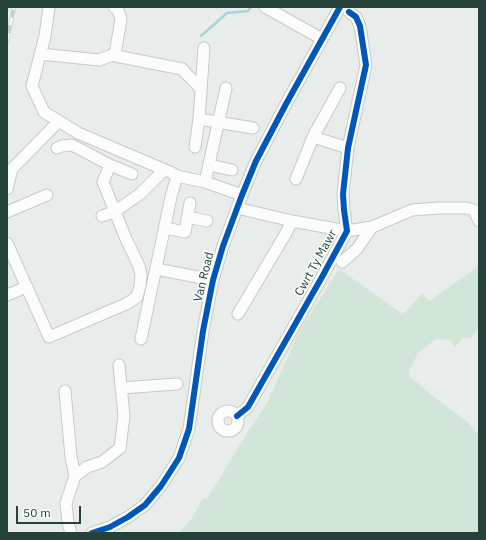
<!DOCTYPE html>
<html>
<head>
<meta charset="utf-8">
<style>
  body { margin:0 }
  #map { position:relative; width:486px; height:540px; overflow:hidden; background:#e8edeb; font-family:"IBM Plex Sans",sans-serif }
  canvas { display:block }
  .frame { position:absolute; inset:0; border:8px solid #24423a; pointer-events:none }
  .scale { position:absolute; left:16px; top:506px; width:65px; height:18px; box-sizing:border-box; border:2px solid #24423a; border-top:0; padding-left:5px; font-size:12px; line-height:14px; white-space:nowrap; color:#24423a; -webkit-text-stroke:3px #f7fbf9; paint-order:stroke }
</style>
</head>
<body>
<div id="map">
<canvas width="486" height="540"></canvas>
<div class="frame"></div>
<div class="scale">50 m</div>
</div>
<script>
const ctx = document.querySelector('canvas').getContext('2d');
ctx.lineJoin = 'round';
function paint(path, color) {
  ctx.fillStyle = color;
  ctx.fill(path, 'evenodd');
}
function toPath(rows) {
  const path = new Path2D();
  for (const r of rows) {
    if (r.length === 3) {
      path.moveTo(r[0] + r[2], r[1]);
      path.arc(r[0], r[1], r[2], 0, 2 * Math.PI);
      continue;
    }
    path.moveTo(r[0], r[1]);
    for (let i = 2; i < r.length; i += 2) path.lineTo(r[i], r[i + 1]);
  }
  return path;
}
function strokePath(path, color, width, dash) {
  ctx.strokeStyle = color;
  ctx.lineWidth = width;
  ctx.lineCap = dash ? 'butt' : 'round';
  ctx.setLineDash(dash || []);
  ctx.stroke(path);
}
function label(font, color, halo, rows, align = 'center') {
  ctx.font = font + ' "IBM Plex Sans",sans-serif';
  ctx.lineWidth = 3.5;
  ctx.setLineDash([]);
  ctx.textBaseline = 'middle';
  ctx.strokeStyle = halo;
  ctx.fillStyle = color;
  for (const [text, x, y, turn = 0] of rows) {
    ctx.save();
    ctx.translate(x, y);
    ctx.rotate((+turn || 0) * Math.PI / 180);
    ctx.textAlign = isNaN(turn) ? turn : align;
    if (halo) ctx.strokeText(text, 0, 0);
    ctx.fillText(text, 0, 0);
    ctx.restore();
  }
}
paint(toPath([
  [479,266,479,327,471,338,462,338,455,347,450,340,436,339,418,353,409,371,410,377,442,403,469,423,479,436,479,533,179,533,192,518,203,498,207,499,247,433,267,403,300,330,339,269,403,314,422,294,429,301]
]), '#d1e6d8');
strokePath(toPath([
  [201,36,227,13,248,11,251,7]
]), '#a9d4db', 2.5);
const minor = toPath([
  [49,7,45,36,32,86,44,112,78,133,170,172,177,176,205,182,242,195],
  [265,7,322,39],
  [204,48,199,119,253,128],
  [40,54,99,60,115,54,121,19,118,10,114,7],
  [111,55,182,69,201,89],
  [313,137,348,148],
  [195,147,199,119],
  [110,165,132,174],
  [209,165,232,170],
  [296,179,313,137,340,88],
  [205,182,226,88],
  [7,189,12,169,59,121],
  [237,208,292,221,347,231,372,227],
  [7,212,47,195],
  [102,216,114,212,140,194,164,170],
  [187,217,207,221],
  [165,228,185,232,190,203],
  [7,243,49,337,126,304,137,297,140,286,141,275,139,266,126,239,103,182,110,165,72,145,62,146,57,148],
  [342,262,357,249,372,227,412,210,439,208,466,208,474,210,479,221],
  [156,269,213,280],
  [7,295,27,287],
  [238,314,286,233,292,221],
  [141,339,171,197,177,176],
  [121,388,177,384],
  [65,391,71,457,75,476],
  [228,421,10],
  [237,416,248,407,322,277,347,231,344,210,343,194,348,148,366,65,360,26,356,17,349,12],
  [71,533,68,523,66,503,75,476,87,467,102,462,120,448,124,416,119,365],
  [92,533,110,527,128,517,145,505,161,486,179,458,189,429,203,331,213,280,223,246,242,195,256,161,286,104,340,7]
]);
strokePath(minor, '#c5cac8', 13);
strokePath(minor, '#fcfcfc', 11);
const rail = toPath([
  [7,10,8,7],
  [7,41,14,7]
]);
strokePath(rail, '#c9cdcc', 4);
strokePath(rail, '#f7fbf9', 2.5, [8]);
strokePath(toPath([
  [237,416,248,407,322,277,347,231,344,210,343,194,348,148,366,65,360,26,356,17,349,12],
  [92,533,110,527,128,517,145,505,161,486,179,458,189,429,203,331,213,280,223,246,242,195,256,161,286,104,340,7]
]), '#0057b8', 6);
label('12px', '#24423a', '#f7fbf9', [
  ["Cwrt Ty Mawr",316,263,-61],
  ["Van Road",204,277,-76]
]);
</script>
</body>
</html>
